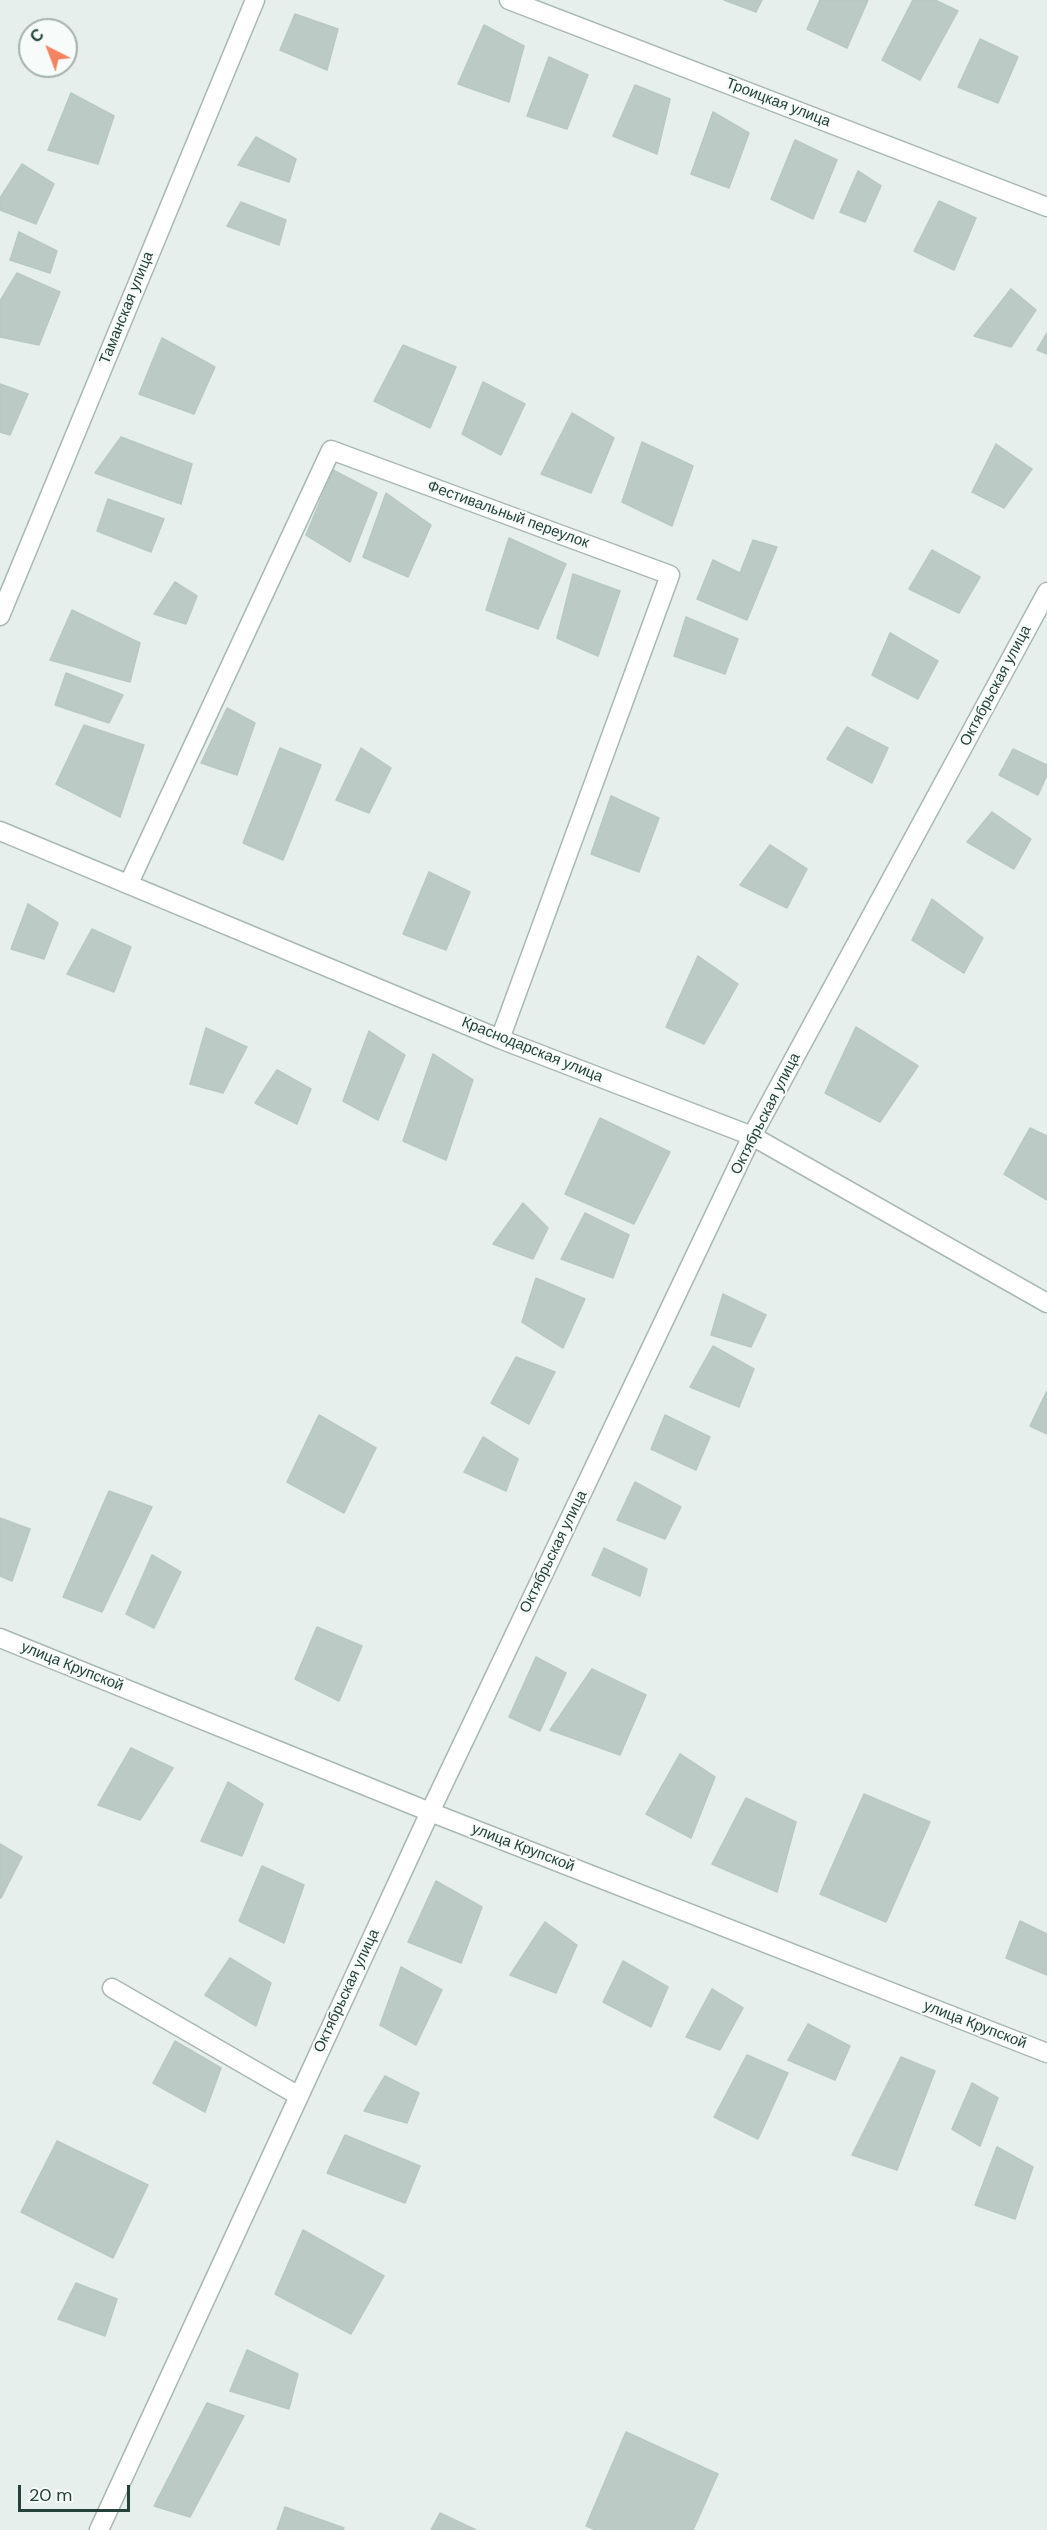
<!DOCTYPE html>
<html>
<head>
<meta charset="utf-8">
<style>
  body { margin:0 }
  #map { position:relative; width:1047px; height:2530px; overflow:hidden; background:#e6efeb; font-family:"DM Sans",sans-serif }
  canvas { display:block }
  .north { position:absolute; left:18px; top:18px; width:60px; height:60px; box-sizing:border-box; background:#f7fbf9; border:2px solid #a3b1ad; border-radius:50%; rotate:318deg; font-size:16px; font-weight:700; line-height:24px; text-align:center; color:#24423a }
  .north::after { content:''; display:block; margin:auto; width:21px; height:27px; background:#f4845f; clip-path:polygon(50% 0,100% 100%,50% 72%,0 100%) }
  .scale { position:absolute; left:18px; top:2485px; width:112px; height:27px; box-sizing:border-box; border:3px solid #24423a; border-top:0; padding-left:8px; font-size:18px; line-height:21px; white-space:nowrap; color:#24423a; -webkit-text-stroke:4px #f7fbf9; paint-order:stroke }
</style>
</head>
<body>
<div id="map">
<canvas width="1047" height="2530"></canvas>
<div class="north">С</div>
<div class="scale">20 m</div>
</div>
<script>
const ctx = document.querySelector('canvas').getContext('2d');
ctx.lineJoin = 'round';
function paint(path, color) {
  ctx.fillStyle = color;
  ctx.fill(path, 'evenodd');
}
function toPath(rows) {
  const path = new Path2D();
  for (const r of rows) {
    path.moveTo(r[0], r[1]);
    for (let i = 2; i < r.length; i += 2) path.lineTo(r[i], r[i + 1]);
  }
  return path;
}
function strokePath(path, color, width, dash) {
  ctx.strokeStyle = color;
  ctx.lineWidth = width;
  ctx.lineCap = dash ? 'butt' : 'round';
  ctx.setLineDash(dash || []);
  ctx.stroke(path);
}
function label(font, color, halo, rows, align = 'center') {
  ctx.font = font + ' "DM Sans",sans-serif';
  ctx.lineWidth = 4.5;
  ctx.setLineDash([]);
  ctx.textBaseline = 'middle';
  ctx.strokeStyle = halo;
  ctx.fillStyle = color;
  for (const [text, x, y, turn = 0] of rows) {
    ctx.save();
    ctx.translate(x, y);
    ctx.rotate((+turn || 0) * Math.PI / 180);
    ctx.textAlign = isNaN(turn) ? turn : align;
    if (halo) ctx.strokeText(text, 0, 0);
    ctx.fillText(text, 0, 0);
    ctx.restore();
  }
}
const building = toPath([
  [724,0,762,0,756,12,724,0],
  [820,0,868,0,847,48,807,29,820,0],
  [913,0,935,0,958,11,920,80,882,60,913,0],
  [295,14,338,29,327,70,280,50,295,14],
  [484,25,524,46,509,102,458,84,484,25],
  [980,39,1018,57,998,103,958,87,980,39],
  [549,57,588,75,567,129,527,116,549,57],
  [635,85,670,99,657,154,613,136,635,85],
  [71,93,114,116,98,164,48,150,71,93],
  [713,112,749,133,729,188,691,174,713,112],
  [256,137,296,159,289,182,238,165,256,137],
  [795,140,837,160,813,219,771,199,795,140],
  [22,164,54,184,36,224,0,210,0,198,22,164],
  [858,171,881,186,865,222,840,212,858,171],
  [939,201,976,218,954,270,914,251,939,201],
  [241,202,286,220,279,245,227,226,241,202],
  [19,232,57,251,50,273,10,260,19,232],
  [17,273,60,292,39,345,0,337,0,301,17,273],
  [1011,289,1036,310,1011,347,974,336,1011,289],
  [1047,333,1047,354,1037,350,1047,333],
  [162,338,215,367,194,414,139,394,162,338],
  [403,345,456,367,430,428,374,401,403,345],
  [483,382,525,404,501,455,462,434,483,382],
  [0,384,28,394,10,435,0,432,0,384],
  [572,413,614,438,591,493,541,474,572,413],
  [121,437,192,464,181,504,95,473,121,437],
  [642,442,693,466,672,526,622,502,642,442],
  [996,444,1032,469,1004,508,972,492,996,444],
  [333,470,377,493,350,562,306,535,333,470],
  [386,493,431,525,408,577,363,557,386,493],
  [108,499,164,519,151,552,97,531,108,499],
  [509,538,566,564,538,629,486,610,509,538],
  [753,540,777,547,747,620,697,599,713,560,740,573,753,540],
  [932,550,980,577,959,613,909,589,932,550],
  [573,574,620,591,598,656,557,638,573,574],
  [175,582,197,596,186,624,154,614,175,582],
  [72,610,140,643,130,682,50,660,72,610],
  [686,617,738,639,725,674,674,656,686,617],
  [890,633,938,661,918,699,872,675,890,633],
  [66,673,123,695,109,723,55,705,66,673],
  [227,708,255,723,237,775,201,763,227,708],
  [84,725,144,745,120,817,56,784,84,725],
  [847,727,888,748,872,783,827,759,847,727],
  [280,748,321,765,283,860,243,843,280,748],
  [361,748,391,768,369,813,336,800,361,748],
  [1013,749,1047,765,1047,775,1038,795,999,775,1013,749],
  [611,796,659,818,639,872,591,854,611,796],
  [992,812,1031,839,1014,869,967,842,992,812],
  [770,845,807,869,787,908,740,885,770,845],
  [429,872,470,892,446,950,403,934,429,872],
  [932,899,983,938,964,973,912,940,932,899],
  [28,904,58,923,44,959,11,949,28,904],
  [92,929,131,947,114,992,67,974,92,929],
  [698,956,738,984,704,1044,666,1027,698,956],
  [856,1027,918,1066,880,1122,825,1093,856,1027],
  [206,1028,247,1047,223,1093,190,1084,206,1028],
  [369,1031,405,1055,378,1120,343,1101,369,1031],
  [433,1054,473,1080,446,1160,403,1141,433,1054],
  [277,1070,311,1089,297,1124,255,1103,277,1070],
  [600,1118,670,1152,634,1224,565,1194,600,1118],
  [1030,1128,1047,1136,1047,1200,1004,1174,1030,1128],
  [523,1203,548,1228,533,1259,493,1244,523,1203],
  [585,1213,629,1235,613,1278,561,1259,585,1213],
  [536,1278,585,1299,563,1348,522,1322,536,1278],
  [723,1294,766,1315,751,1347,711,1335,723,1294],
  [713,1346,754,1369,739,1407,690,1387,713,1346],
  [516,1357,555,1372,529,1424,491,1403,516,1357],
  [1047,1391,1047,1434,1030,1426,1047,1391],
  [319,1415,376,1448,344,1513,287,1482,319,1415],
  [665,1415,710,1437,696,1470,651,1449,665,1415],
  [483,1437,518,1459,506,1491,464,1472,483,1437],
  [635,1482,681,1507,665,1539,617,1520,635,1482],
  [109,1491,152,1507,102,1612,63,1597,109,1491],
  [0,1518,30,1529,12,1581,0,1576,0,1518],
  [604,1548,647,1569,640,1596,592,1575,604,1548],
  [152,1555,181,1572,154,1628,126,1614,152,1555],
  [317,1627,362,1646,339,1701,295,1679,317,1627],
  [536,1657,566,1673,540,1731,509,1717,536,1657],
  [592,1669,646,1695,620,1755,550,1730,592,1669],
  [131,1748,173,1768,140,1820,98,1805,131,1748],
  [680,1754,715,1777,691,1838,646,1814,680,1754],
  [228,1782,263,1804,242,1856,201,1841,228,1782],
  [864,1794,930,1822,886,1922,820,1894,864,1794],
  [746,1798,796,1822,777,1892,712,1864,746,1798],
  [0,1844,22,1857,1,1898,0,1898,0,1844],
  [262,1866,304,1885,284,1943,239,1921,262,1866],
  [436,1881,482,1907,461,1963,408,1942,436,1881],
  [1020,1921,1047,1934,1047,1975,1006,1958,1020,1921],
  [545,1922,577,1945,556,1993,510,1975,545,1922],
  [230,1958,271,1983,256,2026,205,1995,230,1958],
  [623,1961,668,1987,651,2027,603,2002,623,1961],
  [401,1967,442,1990,416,2045,380,2025,401,1967],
  [712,1989,743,2008,720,2050,686,2037,712,1989],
  [808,2024,850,2046,835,2080,788,2060,808,2024],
  [175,2041,221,2068,205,2112,153,2083,175,2041],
  [747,2055,788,2073,758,2139,714,2117,747,2055],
  [901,2057,935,2071,897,2170,852,2155,901,2057],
  [385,2076,419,2093,407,2123,364,2111,385,2076],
  [972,2083,998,2098,980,2146,952,2129,972,2083],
  [345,2135,420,2166,405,2203,327,2173,345,2135],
  [57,2141,148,2185,113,2258,21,2212,57,2141],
  [997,2147,1033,2167,1015,2219,975,2205,997,2147],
  [303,2230,384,2276,351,2334,275,2294,303,2230],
  [76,2283,117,2299,105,2336,58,2319,76,2283],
  [247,2350,298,2374,289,2409,230,2391,247,2350],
  [207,2403,244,2416,190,2517,154,2506,207,2403],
  [626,2432,718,2474,693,2530,596,2530,586,2526,626,2432],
  [285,2507,344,2528,343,2530,277,2530,285,2507],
  [440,2513,476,2530,431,2530,440,2513]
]);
paint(building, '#bbcac4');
strokePath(building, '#b8c9c2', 1.5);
const lane = toPath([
  [112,1988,299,2096]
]);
const street = toPath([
  [509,0,1047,207],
  [0,616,255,0],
  [0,831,500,1039,752,1136,1047,1303],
  [129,883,331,450,670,575,500,1039],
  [0,1638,430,1812,1047,2053],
  [99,2530,430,1812,752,1136,1047,592]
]);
strokePath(lane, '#a8b8b2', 21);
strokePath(street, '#a8b8b2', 21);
strokePath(lane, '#fff', 18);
strokePath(street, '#fff', 18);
label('15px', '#24423a', '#f7fbf9', [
  ["Троицкая улица",778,103,21],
  ["Таманская улица",127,308,-68],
  ["Фестивальный переулок",508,515,20],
  ["Октябрьская улица",996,686,-62],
  ["Краснодарская улица",532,1050,22],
  ["Октябрьская улица",766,1114,-63],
  ["Октябрьская улица",554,1552,-64],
  ["улица Крупской",72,1667,22],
  ["улица Крупской",523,1848,21],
  ["Октябрьская улица",347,1991,-65],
  ["улица Крупской",975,2025,21]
]);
</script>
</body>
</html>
